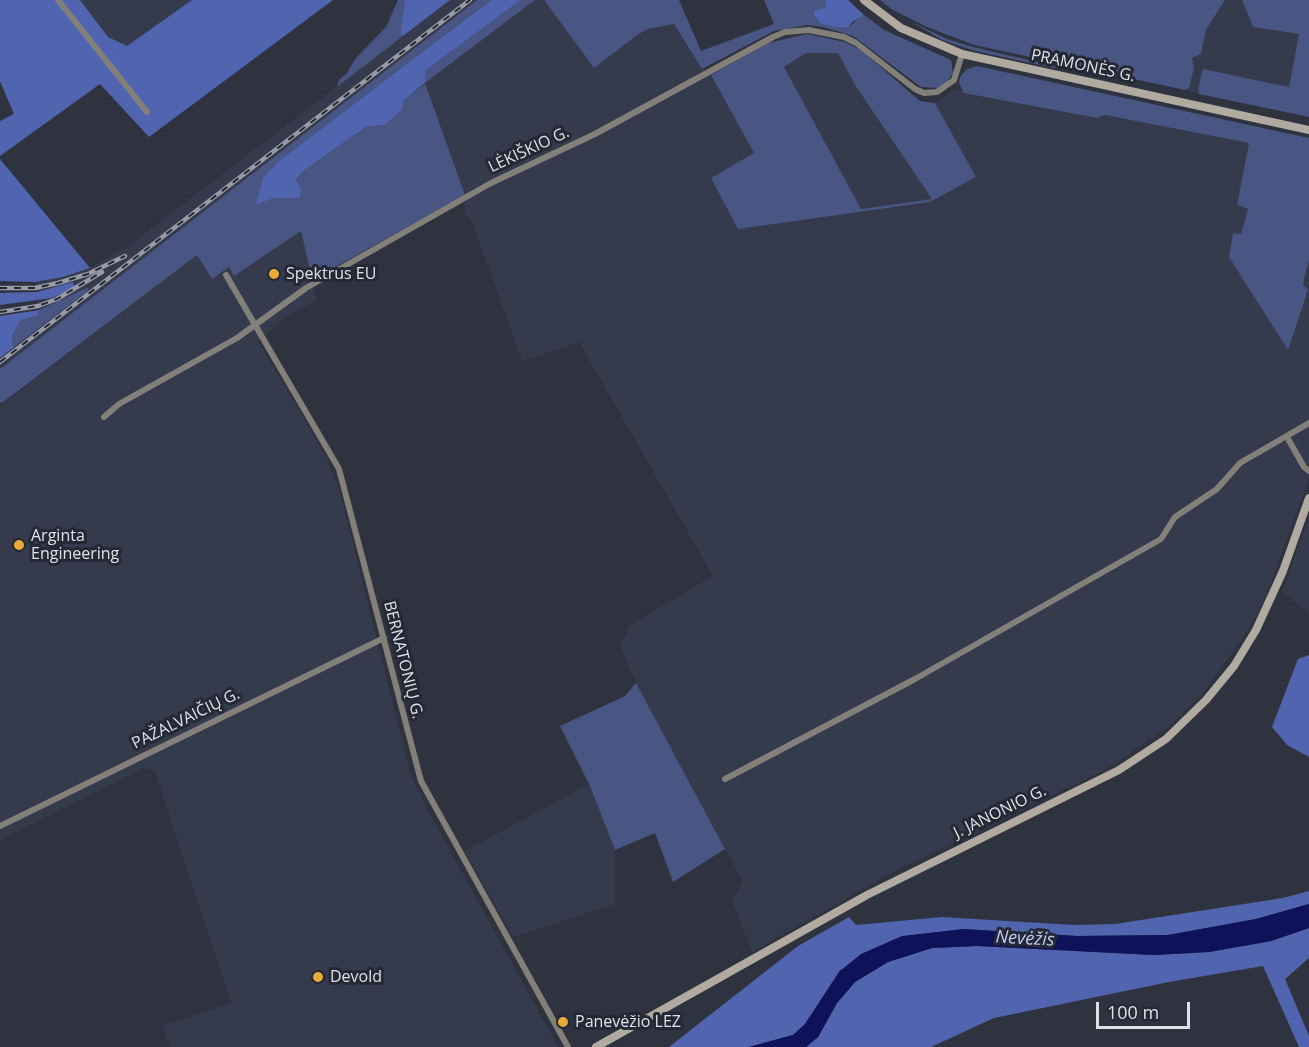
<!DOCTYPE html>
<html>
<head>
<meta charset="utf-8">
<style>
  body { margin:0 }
  #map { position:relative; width:1309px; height:1047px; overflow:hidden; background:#2f333f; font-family:"Open Sans",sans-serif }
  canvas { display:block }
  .scale { position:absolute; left:1096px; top:1002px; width:94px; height:27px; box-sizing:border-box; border:3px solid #dfe1ea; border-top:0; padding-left:8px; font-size:18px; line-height:21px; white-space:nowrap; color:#dfe1ea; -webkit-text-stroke:4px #252935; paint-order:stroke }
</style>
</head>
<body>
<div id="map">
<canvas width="1309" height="1047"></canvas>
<div class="scale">100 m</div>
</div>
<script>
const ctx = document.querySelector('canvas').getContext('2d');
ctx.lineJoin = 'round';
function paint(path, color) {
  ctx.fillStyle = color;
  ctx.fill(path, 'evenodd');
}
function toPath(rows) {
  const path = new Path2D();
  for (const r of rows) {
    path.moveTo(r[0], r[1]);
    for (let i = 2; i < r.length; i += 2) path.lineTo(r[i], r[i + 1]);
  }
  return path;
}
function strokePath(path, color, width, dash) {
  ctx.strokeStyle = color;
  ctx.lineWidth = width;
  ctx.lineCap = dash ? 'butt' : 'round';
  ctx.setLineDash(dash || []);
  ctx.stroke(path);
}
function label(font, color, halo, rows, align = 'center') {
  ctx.font = font + ' "Open Sans",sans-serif';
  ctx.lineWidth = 6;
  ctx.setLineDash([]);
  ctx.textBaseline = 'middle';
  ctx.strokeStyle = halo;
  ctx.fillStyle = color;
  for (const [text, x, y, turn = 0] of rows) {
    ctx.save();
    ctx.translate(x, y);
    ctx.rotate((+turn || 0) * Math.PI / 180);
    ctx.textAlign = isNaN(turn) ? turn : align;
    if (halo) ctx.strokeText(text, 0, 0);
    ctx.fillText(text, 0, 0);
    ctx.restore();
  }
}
paint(toPath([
  [80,0,192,0,127,46,108,37],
  [450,0,477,0,0,369,0,358,89,290,87,289,39,310,37,301,52,298,73,282,37,292,35,282,63,277,90,268,131,244],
  [535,0,544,0,594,68,637,35,648,29,674,24,702,69,711,75,754,153,739,228,930,202,975,177,935,103,954,89,1097,118,1105,115,1250,143,1237,205,1248,209,1241,234,1233,233,1288,350,1308,290,1302,285,1309,260,1309,479,1267,593,1252,624,1203,694,1168,727,1105,770,891,873,752,952,732,900,743,882,636,683,620,646,630,625,713,576,579,342,522,361,471,219,465,215,465,195,425,83],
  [1225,0,1242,0,1253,27,1299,34,1289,87,1203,69,1198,88,1199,94,1185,90,1189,88,1192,58,1201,54,1206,30],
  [806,53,838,53,855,85,933,199,861,210,783,67],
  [301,231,316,300,283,319,258,341,327,458,339,489,410,772,425,805,558,1047,170,1047,162,1026,231,1003,155,771,146,767,0,840,0,406,197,255,229,267,234,276],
  [1309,517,1309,612,1282,592],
  [589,784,615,850,615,904,513,937,465,851]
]), '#353a4d');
paint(toPath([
  [398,0,405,0,400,33,403,36,337,87,339,80,347,73,355,59,386,27],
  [477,0,491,0,280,160,264,176,273,198,300,198,296,180,302,172,366,127,385,125,403,101,425,84,425,71,521,0,535,0,425,83,465,195,312,280,301,231,234,276,229,267,212,279,197,255,2,403,0,402,0,369],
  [544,0,679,0,701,51,774,24,764,0,826,0,826,7,814,12,814,15,821,23,842,28,849,27,863,14,884,30,951,60,953,73,945,84,937,88,921,87,853,36,823,27,808,25,774,31,702,69,674,24,648,29,637,35,594,68],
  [880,0,1225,0,1206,30,1201,54,1192,58,1194,68,1189,88,1185,90,974,45,927,27,891,9],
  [1242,0,1309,0,1309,117,1199,94,1198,88,1203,69,1289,87,1299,34,1253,27],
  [908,20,947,39,973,47,1059,67,1054,68,975,51,942,40],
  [807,34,845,42,862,51,920,101,935,103,976,177,930,202,738,229,711,178,754,153,711,75,768,43],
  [806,53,838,53,855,85,932,199,861,209,784,67],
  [977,66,1309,138,1309,260,1303,284,1308,290,1288,350,1229,257,1233,233,1241,234,1248,209,1237,205,1249,143,1105,115,1097,118,964,93,959,83,960,77,967,69],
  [87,288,89,290,13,348,12,336,20,321,38,315,39,310],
  [636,683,725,849,673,882,655,833,615,850,589,784,560,726,625,696]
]), '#495582');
paint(toPath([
  [0,0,80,0,108,37,127,46,192,0,333,0,149,137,100,84,0,156,0,121,14,114,0,81],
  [405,0,450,0,403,36,400,33],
  [491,0,521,0,425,71,425,83,403,101,402,109,385,125,366,127,302,172,296,180,301,189,300,198,273,198,256,205,264,176,280,160],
  [826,0,848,0,863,14,861,17,852,22,849,27,842,28,821,24,814,15,814,11,826,7],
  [0,159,90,268,63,277,35,282,0,281],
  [73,282,75,287,52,298,0,305,0,293,37,292],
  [39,310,38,315,20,321,12,336,13,348,0,358,0,316],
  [1309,655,1309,757,1287,745,1272,727,1298,659],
  [1309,891,1309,904,1256,919,1168,935,1077,936,963,929,840,970,805,1024,793,1035,749,1047,669,1047,798,946,849,917,856,925,942,917,1074,925,1115,924,1283,898],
  [1309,928,1309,958,1285,979,1309,1036,1309,1047,1299,1047,1263,966,1169,982,994,1018,931,1047,806,1047,818,1037,837,1003,855,982,888,962,932,948,978,946,1154,955,1209,952,1271,941]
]), '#5164b0');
paint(toPath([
  [1309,904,1309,928,1271,941,1209,952,1154,955,978,946,932,948,888,962,855,982,837,1003,818,1037,806,1047,749,1047,793,1035,805,1024,840,971,861,954,902,936,963,929,1077,936,1168,935,1256,919]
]), '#101259');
strokePath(toPath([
  [58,0,147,112],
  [226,275,339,469,421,781,568,1047],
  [104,417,119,404,237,338,306,288,491,183,595,134,773,37,785,32,809,30,844,37,856,43,915,89,924,93,937,92,954,80,962,54],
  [1287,437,1304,467,1309,471],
  [725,779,915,679,1161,539,1175,517,1217,489,1240,463,1309,423],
  [0,826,384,638]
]), '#837f79', 6);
strokePath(toPath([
  [864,0,901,28,962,54,1309,130],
  [596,1047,867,895,1119,770,1166,739,1206,700,1234,666,1256,630,1283,571,1309,498]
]), '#b0aaa0', 8);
const rail = toPath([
  [0,288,35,288,58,283,88,274,125,256],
  [0,312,38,306,57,299,102,272],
  [0,362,470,0]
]);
strokePath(rail, '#989ba5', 4.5);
strokePath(rail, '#252935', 2, [7]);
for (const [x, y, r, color] of [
  [274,274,6,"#e9ab38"],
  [19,545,6,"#e9ab38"],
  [318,977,6,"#e9ab38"],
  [563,1022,6,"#e9ab38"]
]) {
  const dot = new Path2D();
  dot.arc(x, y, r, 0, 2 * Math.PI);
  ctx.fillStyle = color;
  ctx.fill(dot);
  strokePath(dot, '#252935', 2);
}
label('16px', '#dfe1ea', '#252935', [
  ["PRAMONĖS G.",1083,66,12],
  ["LĖKIŠKIO G.",529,150,-25],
  ["BERNATONIŲ G.",403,660,76],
  ["PAŽALVAIČIŲ G.",186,719,-26],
  ["J. JANONIO G.",1000,812,-26]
]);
label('16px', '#dfe1ea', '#252935', [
  ["Spektrus EU",286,274],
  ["Arginta",31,536],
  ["Engineering",31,554],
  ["Devold",330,977],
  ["Panevėžio LEZ",575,1022]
], 'left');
label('italic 18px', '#beccf6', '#252935', [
  ["Nevėžis",1025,939,3]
]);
</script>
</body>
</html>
